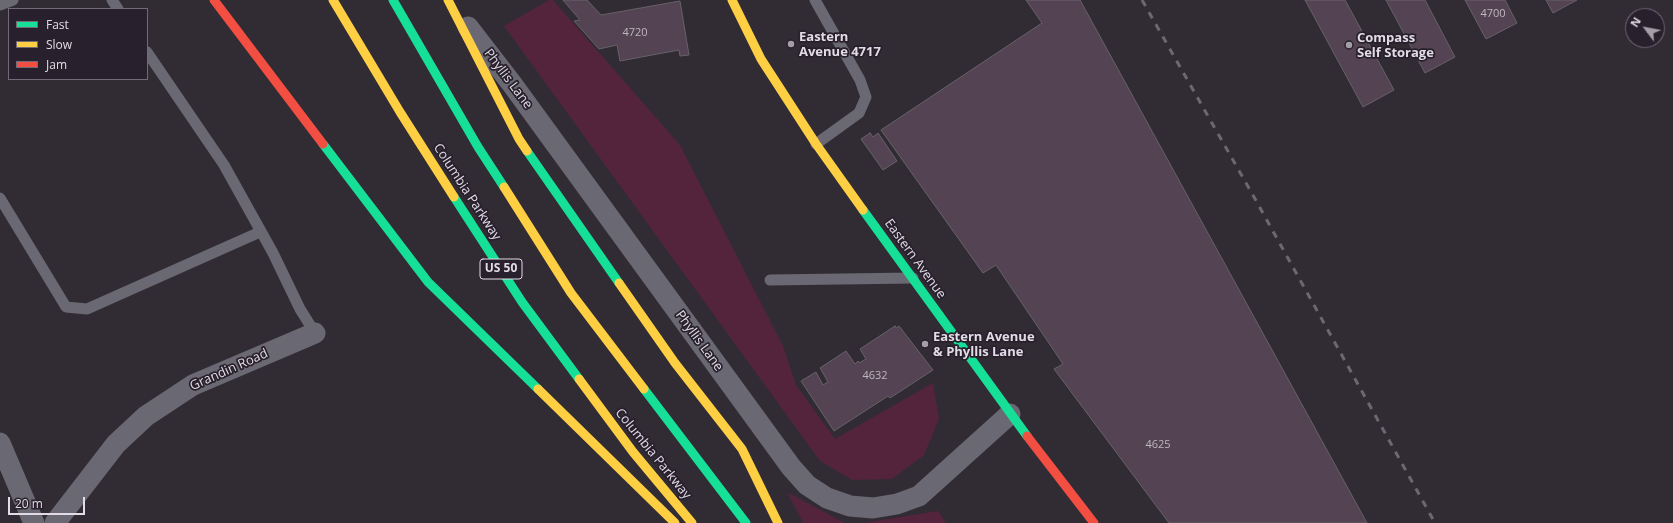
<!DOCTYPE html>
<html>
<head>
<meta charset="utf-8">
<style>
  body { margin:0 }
  #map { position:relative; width:1673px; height:523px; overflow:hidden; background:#312c34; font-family:"Open Sans",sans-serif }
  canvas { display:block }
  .legend { position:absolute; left:8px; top:8px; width:140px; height:72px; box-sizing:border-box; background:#28202d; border:1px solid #726b77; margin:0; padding:5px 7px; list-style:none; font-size:12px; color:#e1dce5 }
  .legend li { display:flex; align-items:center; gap:8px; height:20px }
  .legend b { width:20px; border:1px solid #726b77 }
  .north { position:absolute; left:1625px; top:8px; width:40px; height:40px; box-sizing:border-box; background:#28202d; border:1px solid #726b77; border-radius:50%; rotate:302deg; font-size:11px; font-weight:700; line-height:16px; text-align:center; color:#e1dce5 }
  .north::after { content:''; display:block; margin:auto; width:14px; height:18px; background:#a39ea7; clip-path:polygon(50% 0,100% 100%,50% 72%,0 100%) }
  .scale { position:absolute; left:8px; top:497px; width:77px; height:18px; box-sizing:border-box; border:2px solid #e1dce5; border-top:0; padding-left:5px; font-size:12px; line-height:14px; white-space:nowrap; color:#e1dce5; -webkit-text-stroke:3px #28202d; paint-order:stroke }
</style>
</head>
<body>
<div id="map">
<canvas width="1673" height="523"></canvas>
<ul class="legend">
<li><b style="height:5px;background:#16e098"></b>Fast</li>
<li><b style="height:5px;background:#ffcf43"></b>Slow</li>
<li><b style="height:5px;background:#f24e42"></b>Jam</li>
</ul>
<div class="north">N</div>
<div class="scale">20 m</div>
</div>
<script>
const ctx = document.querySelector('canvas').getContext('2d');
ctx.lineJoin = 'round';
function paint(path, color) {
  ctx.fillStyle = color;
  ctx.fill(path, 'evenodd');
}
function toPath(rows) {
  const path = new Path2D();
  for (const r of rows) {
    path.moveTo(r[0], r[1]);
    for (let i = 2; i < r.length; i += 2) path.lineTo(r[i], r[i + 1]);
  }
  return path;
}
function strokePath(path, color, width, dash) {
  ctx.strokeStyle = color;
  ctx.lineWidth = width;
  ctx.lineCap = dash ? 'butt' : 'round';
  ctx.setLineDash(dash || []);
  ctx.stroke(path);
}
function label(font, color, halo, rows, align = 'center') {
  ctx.font = font + ' "Open Sans",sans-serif';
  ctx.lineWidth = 3.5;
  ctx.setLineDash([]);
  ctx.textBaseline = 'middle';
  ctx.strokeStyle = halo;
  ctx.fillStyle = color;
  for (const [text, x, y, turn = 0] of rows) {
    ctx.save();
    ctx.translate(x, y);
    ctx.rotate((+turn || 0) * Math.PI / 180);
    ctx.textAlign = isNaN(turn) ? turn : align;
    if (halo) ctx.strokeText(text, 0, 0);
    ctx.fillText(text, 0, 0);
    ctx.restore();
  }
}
paint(toPath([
  [549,0,553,0,680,145,783,346,796,385,835,439,933,383,939,419,924,455,892,479,852,480,820,461,504,26],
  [787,492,845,523,803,523],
  [938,511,946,523,864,523]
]), '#53243c');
const building = toPath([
  [563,0,587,0,601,15,680,1,689,55,680,56,679,50,620,61,617,45,599,49,574,21,580,20,563,0],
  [1026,0,1080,0,1367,523,1169,523,1054,369,1063,364,996,265,983,273,881,130,1042,23,1026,0],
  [1305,0,1345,0,1394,90,1363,107,1305,0],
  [1386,0,1425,0,1455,57,1425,73,1386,0],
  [1465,0,1505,0,1517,23,1486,39,1465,0],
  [1546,0,1577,0,1553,13,1546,0],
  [870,133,873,137,878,133,897,161,883,170,861,139,870,133],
  [895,326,896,328,899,326,933,370,890,398,888,396,834,431,801,381,816,372,823,385,828,382,820,368,846,351,855,364,858,361,859,363,866,359,860,349,895,326]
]);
paint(building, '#544453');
strokePath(building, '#676168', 1);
strokePath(toPath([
  [112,0,118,9],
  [815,0,860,80,866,97,859,113,816,144],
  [0,5,13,0],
  [147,52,224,165,273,253,300,309,315,333],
  [0,198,66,307,87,309,260,232],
  [770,280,913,278]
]), '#6a6872', 11);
strokePath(toPath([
  [468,27,512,84,791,467,807,485,827,498,850,506,873,508,897,504,919,496,1010,414],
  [0,443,34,523],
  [55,523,116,444,146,416,193,385,315,333]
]), '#6a6872', 21);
strokePath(toPath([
  [393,0,478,147,504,187],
  [323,144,428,282,538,389],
  [527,151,619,283],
  [454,197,522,302,579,379],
  [863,210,1027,436],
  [644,389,746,523]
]), '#16e098', 9);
strokePath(toPath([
  [333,0,400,112,454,197],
  [448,0,519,139,527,151],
  [732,0,761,59,816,144,863,210],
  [504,187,571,293,644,389],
  [619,283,675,363,742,449,778,523],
  [579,379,633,452,692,523],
  [538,389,675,523]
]), '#ffcf43', 9);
strokePath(toPath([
  [214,0,323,144],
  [1027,436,1094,523]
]), '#f24e42', 9);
strokePath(toPath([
  [1142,0,1254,197,1435,523]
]), '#6c6870', 3, [7, 7]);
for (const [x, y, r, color] of [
  [791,44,4,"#a39ea7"],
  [1349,45,4,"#a39ea7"],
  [925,344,4,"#a39ea7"]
]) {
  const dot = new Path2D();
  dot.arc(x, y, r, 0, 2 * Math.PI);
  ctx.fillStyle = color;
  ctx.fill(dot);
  strokePath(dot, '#28202d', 1.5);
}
label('11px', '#beb6c0', null, [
  ["4700",1493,14],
  ["4720",635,33],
  ["4632",875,376],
  ["4625",1158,445]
]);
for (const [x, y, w] of [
  [501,269,42]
]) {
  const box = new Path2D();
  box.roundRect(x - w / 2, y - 10, w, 20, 3);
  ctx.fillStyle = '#28202d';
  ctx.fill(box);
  strokePath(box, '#e1dce5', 1);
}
label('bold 12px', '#e1dce5', null, [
  ["US 50",501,269]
]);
label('bold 13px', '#e1dce5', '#28202d', [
  ["Eastern",799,37],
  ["Avenue 4717",799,52],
  ["Compass",1357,38],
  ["Self Storage",1357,53],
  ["Eastern Avenue",933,337],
  ["& Phyllis Lane",933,352]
], 'left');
label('13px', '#e1dce5', '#28202d', [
  ["Phyllis Lane",508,79,53],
  ["Columbia Parkway",467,192,57],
  ["Eastern Avenue",915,259,54],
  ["Phyllis Lane",699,341,54],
  ["Grandin Road",229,370,-24],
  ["Columbia Parkway",653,454,51]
]);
</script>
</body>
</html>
